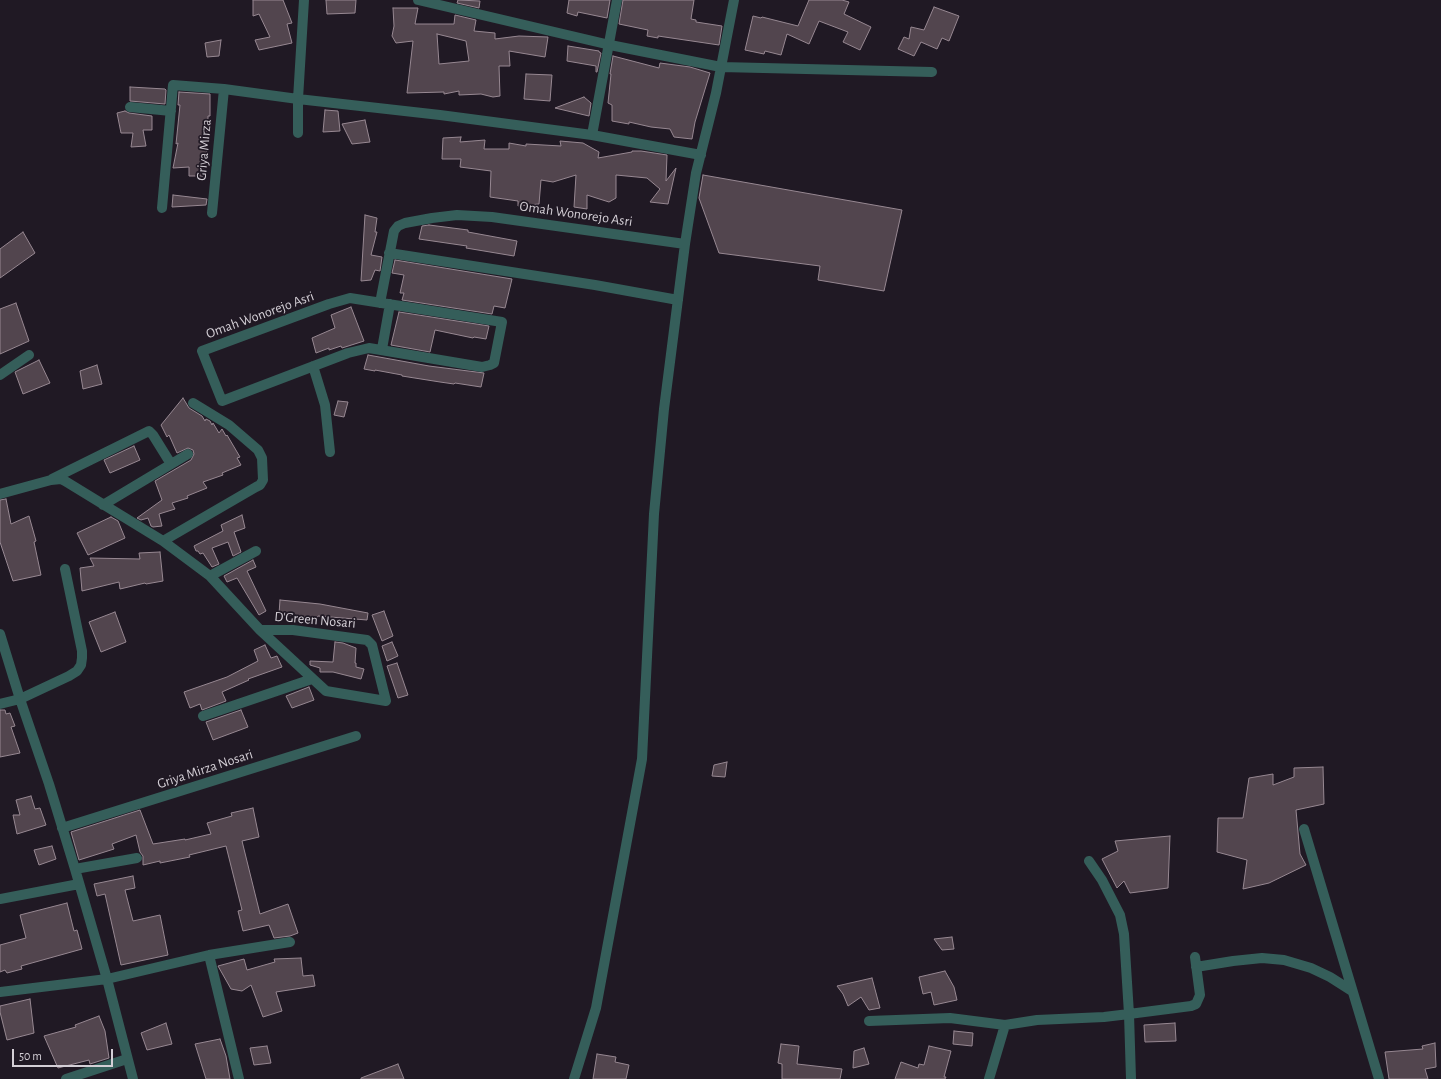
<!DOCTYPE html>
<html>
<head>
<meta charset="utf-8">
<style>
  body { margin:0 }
  #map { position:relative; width:1441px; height:1079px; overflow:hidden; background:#201924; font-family:"Alegreya Sans",sans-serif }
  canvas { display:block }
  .scale { position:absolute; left:12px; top:1049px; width:101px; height:18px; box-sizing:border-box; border:2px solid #d4cfd6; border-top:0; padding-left:5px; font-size:12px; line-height:14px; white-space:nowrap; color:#d4cfd6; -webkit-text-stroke:3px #201924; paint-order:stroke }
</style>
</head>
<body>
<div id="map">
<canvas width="1441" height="1079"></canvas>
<div class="scale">50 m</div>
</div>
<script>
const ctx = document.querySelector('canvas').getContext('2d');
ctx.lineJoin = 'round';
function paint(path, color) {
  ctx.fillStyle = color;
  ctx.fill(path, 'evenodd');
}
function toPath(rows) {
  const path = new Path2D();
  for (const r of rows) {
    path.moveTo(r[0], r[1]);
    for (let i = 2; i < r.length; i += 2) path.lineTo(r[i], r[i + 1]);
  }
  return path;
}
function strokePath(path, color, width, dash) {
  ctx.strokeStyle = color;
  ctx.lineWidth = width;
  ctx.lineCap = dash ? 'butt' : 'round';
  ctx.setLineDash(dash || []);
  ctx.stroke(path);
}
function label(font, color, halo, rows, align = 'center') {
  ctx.font = font + ' "Alegreya Sans",sans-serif';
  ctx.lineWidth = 3.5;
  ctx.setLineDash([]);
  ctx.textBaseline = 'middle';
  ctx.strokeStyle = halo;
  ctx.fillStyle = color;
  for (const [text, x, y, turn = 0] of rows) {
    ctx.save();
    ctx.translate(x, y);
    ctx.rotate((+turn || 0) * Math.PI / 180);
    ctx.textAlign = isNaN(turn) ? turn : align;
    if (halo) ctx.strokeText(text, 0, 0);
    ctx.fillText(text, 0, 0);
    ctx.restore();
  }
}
const building = toPath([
  [253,0,283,0,292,23,287,24,292,43,259,50,255,40,270,37,259,14,253,16,253,0],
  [326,0,356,0,355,13,327,14,326,0],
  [458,0,480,1,479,8,457,3,458,0],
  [569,0,610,0,607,18,578,12,577,16,567,13,569,0],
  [623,0,694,0,691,19,696,20,696,22,722,26,719,45,658,36,658,38,647,36,648,30,619,24,623,0],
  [809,0,842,0,849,2,844,14,871,27,860,50,843,42,848,32,819,21,809,44,787,34,781,55,765,51,764,54,745,50,753,16,761,18,762,17,798,26,809,0],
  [934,7,959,16,949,41,942,38,937,49,921,42,914,56,898,49,904,37,909,39,911,27,924,30,934,7],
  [393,8,418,8,415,24,454,24,455,15,476,20,474,31,495,33,495,39,519,36,548,37,545,57,509,51,510,66,499,66,500,96,493,97,481,94,459,95,459,91,444,94,444,92,407,93,413,41,396,43,392,36,394,26,393,8],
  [437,34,466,41,469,61,439,64,437,34],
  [221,40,219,56,207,57,205,43,221,40],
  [568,46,599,51,599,52,601,53,597,72,596,72,596,66,567,61,568,46],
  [613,56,659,68,660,63,690,67,710,73,695,122,692,139,674,137,670,129,651,127,629,122,629,124,612,121,612,105,608,103,611,74,610,74,613,56],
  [526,74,552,75,550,101,524,99,526,74],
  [130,87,165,89,166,90,165,104,130,101,130,87],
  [179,92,210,94,210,116,208,116,208,131,206,131,207,161,203,161,203,176,189,176,189,167,173,168,178,143,176,144,180,105,178,105,179,92],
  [584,97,591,103,589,116,555,108,584,97],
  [325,110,338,111,340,131,323,132,325,110],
  [125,111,129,113,152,116,152,130,143,130,146,146,131,147,133,133,121,133,117,113,125,111],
  [365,120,370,142,352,144,342,124,365,120],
  [461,137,460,142,485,140,484,149,509,149,509,143,526,146,526,144,561,146,560,141,583,143,599,152,598,158,632,152,632,151,641,151,667,155,666,181,676,168,668,204,650,202,660,189,647,178,616,175,616,198,609,202,587,195,587,209,574,207,576,175,553,182,541,180,539,204,518,206,518,201,490,197,491,171,460,167,461,159,442,159,443,138,461,137],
  [703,175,902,210,884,291,818,280,820,266,719,253,699,198,703,175],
  [173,195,207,199,206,205,172,207,173,195],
  [365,215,377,218,375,232,377,232,371,255,382,257,380,271,375,270,371,280,361,281,365,215],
  [429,225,468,230,468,232,517,241,514,256,466,248,467,246,419,239,422,226,429,225],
  [23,232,35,253,0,278,0,249,23,232],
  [395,260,512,279,505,308,494,306,492,314,402,300,404,293,400,293,404,275,392,273,395,260],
  [16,303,29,341,0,354,0,309,16,303],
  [351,307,364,341,342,348,341,346,329,350,329,348,316,353,312,338,335,328,331,315,351,307],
  [399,312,489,326,486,339,474,337,473,338,435,330,430,352,391,345,399,312],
  [368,355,429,366,484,373,481,387,455,383,454,384,440,382,402,376,402,375,375,370,375,371,364,369,368,355],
  [39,360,50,383,23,394,15,372,39,360],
  [97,365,102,384,83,389,80,371,97,365],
  [183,398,189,408,202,416,205,421,206,419,210,421,212,425,213,423,219,433,222,429,226,436,227,435,240,457,237,458,241,465,222,473,223,475,203,482,207,488,187,496,188,498,172,503,175,509,159,514,162,526,153,527,151,526,148,518,141,520,137,518,162,500,155,481,191,460,194,454,193,450,188,448,177,453,169,435,167,437,161,425,183,398],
  [338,401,348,402,344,417,334,415,338,401],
  [134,446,140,460,110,473,104,460,134,446],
  [6,499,11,524,29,516,36,541,34,542,41,575,13,581,0,542,0,500,6,499],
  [242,515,245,528,234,532,241,552,233,556,228,542,212,548,219,564,212,567,203,553,200,554,198,551,196,551,194,546,223,531,221,525,242,515],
  [111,517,118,521,125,538,88,555,77,533,111,517],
  [160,552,163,581,146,584,145,583,120,589,119,582,82,591,80,568,94,566,90,558,140,559,139,553,160,552],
  [253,560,256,567,247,571,266,611,259,615,237,578,227,582,224,576,253,560],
  [280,600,320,604,368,613,367,620,318,616,317,618,279,614,280,600],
  [384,611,393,636,382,641,372,615,384,611],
  [115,612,126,642,101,652,89,622,115,612],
  [335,642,343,643,356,648,355,663,356,663,356,667,364,669,361,679,333,672,320,672,320,668,310,665,310,661,333,662,335,642],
  [392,642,398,656,387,661,382,646,392,642],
  [265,645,271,658,277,656,282,667,248,679,249,680,222,692,226,701,202,710,200,704,190,708,184,692,227,677,258,661,254,650,265,645],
  [397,663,408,695,398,698,387,666,397,663],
  [309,687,314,700,292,708,286,696,309,687],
  [0,710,5,710,6,714,10,713,15,726,11,727,20,753,0,757,0,710],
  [241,710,248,727,213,740,206,722,241,710],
  [727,762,725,777,712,776,714,765,727,762],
  [1323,767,1324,804,1296,810,1300,854,1306,865,1269,883,1243,889,1247,860,1217,852,1218,818,1243,818,1249,778,1273,774,1273,785,1294,777,1294,768,1323,767],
  [31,796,35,809,40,808,46,825,17,834,13,815,20,815,16,800,31,796],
  [253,808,259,837,242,841,260,914,288,904,298,933,290,936,274,938,269,925,243,931,238,911,242,910,226,846,189,855,190,857,160,863,160,861,143,865,143,856,140,852,136,835,112,844,114,849,79,860,71,832,140,810,153,844,185,839,185,840,211,834,207,823,232,816,231,813,253,808],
  [1170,836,1168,888,1130,893,1124,881,1117,888,1102,859,1118,851,1115,841,1170,836],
  [52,846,56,859,39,865,34,850,52,846],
  [133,876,135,888,125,890,133,921,160,915,168,955,121,965,105,894,97,896,94,884,133,876],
  [67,903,74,931,77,930,82,949,21,966,22,969,7,973,5,970,0,972,0,945,26,938,20,915,67,903],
  [952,937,954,949,942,950,934,939,952,937],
  [301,958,303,976,313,975,315,986,276,992,282,1011,263,1017,251,985,242,991,231,989,218,966,244,959,247,970,275,962,274,959,301,958],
  [945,971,954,987,957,1000,934,1005,931,992,923,994,919,977,945,971],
  [872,978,880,1008,869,1010,861,997,848,1006,843,994,837,986,872,978],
  [30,999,34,1033,7,1040,0,1012,0,1006,30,999],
  [99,1016,105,1031,109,1058,90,1064,89,1060,58,1068,44,1036,76,1027,75,1025,99,1016],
  [166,1023,172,1044,147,1050,141,1033,166,1023],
  [1175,1023,1176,1041,1145,1042,1144,1025,1175,1023],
  [954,1031,973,1033,972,1046,953,1044,954,1031],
  [220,1039,226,1056,230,1079,206,1079,195,1044,220,1039],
  [1435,1043,1436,1067,1425,1069,1428,1079,1389,1079,1385,1052,1423,1049,1422,1046,1435,1043],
  [781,1044,799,1046,797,1064,842,1069,840,1079,782,1079,782,1064,778,1063,781,1044],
  [267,1046,271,1063,254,1065,250,1048,267,1046],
  [929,1046,951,1051,944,1077,946,1077,945,1079,895,1079,901,1062,918,1068,919,1064,924,1065,929,1046],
  [864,1048,869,1064,853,1068,854,1051,864,1048],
  [597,1054,616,1057,615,1062,629,1065,626,1079,593,1079,597,1054],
  [398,1064,404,1079,361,1079,361,1078,398,1064]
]);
paint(building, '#52454e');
strokePath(building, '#978892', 1);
strokePath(toPath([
  [418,0,610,45,721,67,932,72],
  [130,107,171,111],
  [298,133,298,99,304,0],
  [592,135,617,0],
  [162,208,173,85,224,89,298,99,440,115,592,135,701,155],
  [212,213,224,89],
  [389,253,595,285,678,300],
  [350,298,502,322,494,363,490,365,482,367,369,348,348,353,222,401,202,351,329,304,350,298],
  [380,303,394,231,398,226,405,223,432,218,457,215,492,217,685,244],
  [382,349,390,304],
  [313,366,325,405,330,452],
  [0,375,29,355],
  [52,479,149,431,153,435,171,464],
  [0,494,51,480,61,479,65,481,163,541,210,576,260,630,326,691,386,701,372,645,367,640,293,630,260,630],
  [103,505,188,454],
  [163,541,256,487,260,485,263,480,262,458,258,450,229,425,193,403],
  [210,576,256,551],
  [0,634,20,699,49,784,75,869,107,979,133,1079],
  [0,704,20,699,69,676,77,671,81,665,82,658,82,651,65,569],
  [203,716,312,679],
  [62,828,356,736],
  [1304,829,1379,1079],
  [75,869,137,858],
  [0,899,79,884],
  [209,955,239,1079],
  [1196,967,1233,961,1262,958,1284,960,1311,968,1330,977,1352,991],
  [0,992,107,979,209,955,290,942],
  [869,1021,950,1018,1005,1025,1037,1020,1104,1017,1129,1014,1124,934,1120,915,1102,880,1089,861],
  [66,1079,127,1059],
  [574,1079,596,1008,642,759,654,514,664,409,685,244,696,173,716,93,734,0],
  [989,1079,1005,1025],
  [1131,1079,1129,1014,1191,1006,1196,1004,1200,995,1195,957]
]), '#355e5a', 10);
label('14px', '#d4cfd6', '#201924', [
  ["Griya Mirza",204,150,-85],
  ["Omah Wonorejo Asri",576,214,8],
  ["Omah Wonorejo Asri",260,315,-20],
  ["D'Green Nosari",315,620,5],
  ["Griya Mirza Nosari",205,769,-18]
]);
</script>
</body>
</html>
